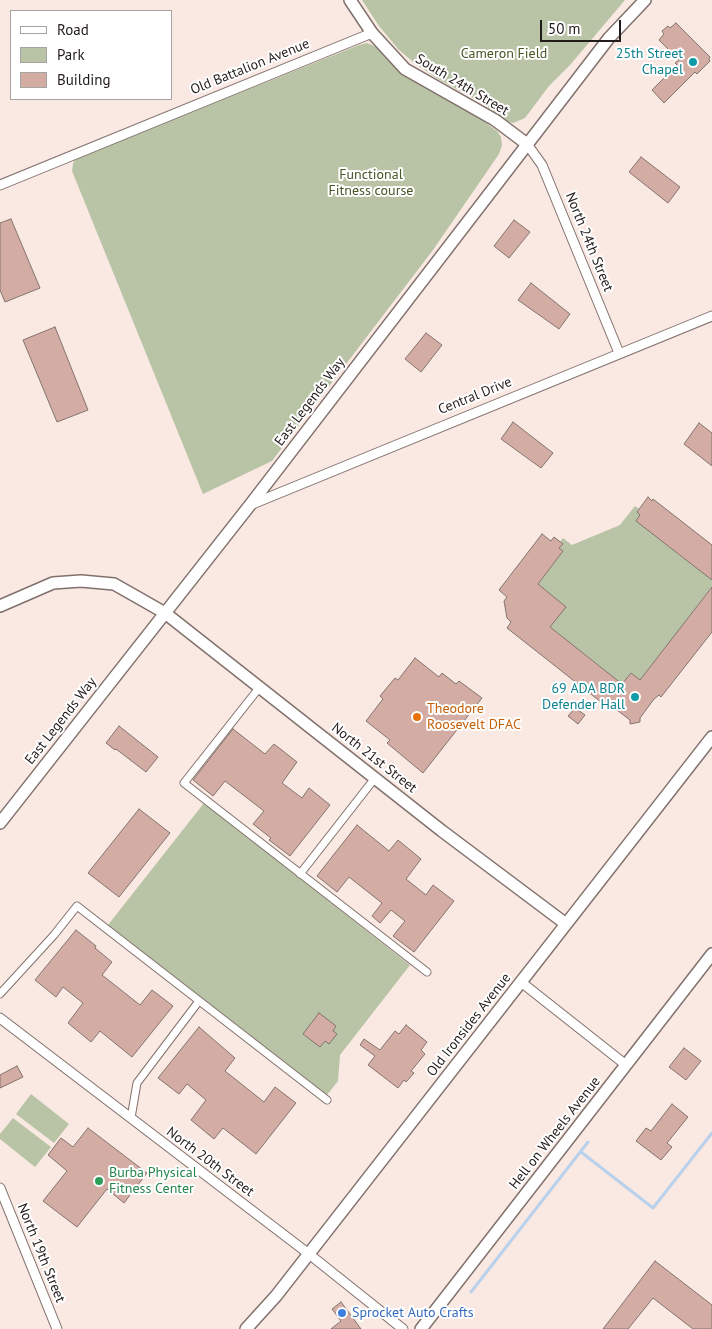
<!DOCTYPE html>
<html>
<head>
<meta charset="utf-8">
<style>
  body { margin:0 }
  #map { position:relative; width:712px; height:1329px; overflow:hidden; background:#fae8e2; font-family:"PT Sans",sans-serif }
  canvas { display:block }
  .legend { position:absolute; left:10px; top:10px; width:162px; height:90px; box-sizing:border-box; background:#fff; border:1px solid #a6a4a3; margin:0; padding:6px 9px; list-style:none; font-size:15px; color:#211b19 }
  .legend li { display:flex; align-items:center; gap:10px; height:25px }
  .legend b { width:25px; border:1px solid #a6a4a3 }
  .scale { position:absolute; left:540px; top:20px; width:81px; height:22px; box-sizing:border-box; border:2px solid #211b19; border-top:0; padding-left:6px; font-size:15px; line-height:18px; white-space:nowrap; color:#211b19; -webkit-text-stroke:4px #fff; paint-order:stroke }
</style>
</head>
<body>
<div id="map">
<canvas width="712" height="1329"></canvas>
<ul class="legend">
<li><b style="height:6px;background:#fff"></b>Road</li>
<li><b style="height:14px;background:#b8c4a5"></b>Park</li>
<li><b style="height:14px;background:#d3ada4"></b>Building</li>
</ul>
<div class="scale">50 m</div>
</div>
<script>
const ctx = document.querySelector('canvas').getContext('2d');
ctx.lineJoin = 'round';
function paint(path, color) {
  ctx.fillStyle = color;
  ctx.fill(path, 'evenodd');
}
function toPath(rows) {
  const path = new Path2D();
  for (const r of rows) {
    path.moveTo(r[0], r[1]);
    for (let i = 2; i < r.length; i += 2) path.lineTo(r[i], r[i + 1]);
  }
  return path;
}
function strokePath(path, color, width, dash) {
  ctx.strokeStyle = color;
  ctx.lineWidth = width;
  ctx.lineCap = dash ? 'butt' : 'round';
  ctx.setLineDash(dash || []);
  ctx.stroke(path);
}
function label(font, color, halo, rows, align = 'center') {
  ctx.font = font + ' "PT Sans",sans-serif';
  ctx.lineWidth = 4;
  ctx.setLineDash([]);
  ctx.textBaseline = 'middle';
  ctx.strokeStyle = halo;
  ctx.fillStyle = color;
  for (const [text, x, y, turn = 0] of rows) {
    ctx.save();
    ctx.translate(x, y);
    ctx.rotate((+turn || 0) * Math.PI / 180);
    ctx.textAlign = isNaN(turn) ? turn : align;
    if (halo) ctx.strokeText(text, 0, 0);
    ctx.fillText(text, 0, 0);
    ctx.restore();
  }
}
paint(toPath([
  [362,0,625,0,570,65,549,86,525,118,513,123,505,121,484,104,438,79,412,61,399,50,379,26],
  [367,43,381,49,392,64,420,85,473,113,497,131,501,137,502,145,499,154,433,250,272,461,203,494,72,171,73,164,75,159,359,45],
  [635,506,639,509,637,512,640,515,712,580,712,587,640,680,631,673,622,684,522,605,563,551,559,548,563,544,560,542,563,538,572,545,620,525],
  [204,803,410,965,340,1055,338,1081,327,1095,108,925],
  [31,1094,69,1124,54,1143,16,1114],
  [13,1118,51,1147,35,1167,0,1139,0,1134]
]), '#b8c4a5');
strokePath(toPath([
  [581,1152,653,1208,712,1133],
  [471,1292,588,1142]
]), '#bad1ec', 3);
const building = toPath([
  [676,23,710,57,709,59,710,61,697,74,695,72,664,103,652,90,677,65,675,63,679,60,659,40,664,34,662,31,668,26,670,28,676,23],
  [641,157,680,187,668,203,629,172,641,157],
  [11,219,40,288,5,302,0,290,0,223,11,219],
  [514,220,530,232,509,258,494,246,514,220],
  [531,283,570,314,559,329,518,300,531,283],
  [55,327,88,410,57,422,23,340,55,327],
  [426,333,442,345,421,372,405,359,426,333],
  [513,422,553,453,541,468,501,439,513,422],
  [699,423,712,433,712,466,684,444,699,423],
  [648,497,652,501,653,499,712,545,712,580,636,521,640,515,637,512,648,497],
  [542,534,551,541,554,537,563,544,559,548,563,551,538,584,566,607,550,627,622,684,631,673,640,680,712,587,712,632,661,697,659,695,654,699,640,718,640,722,630,724,630,720,613,707,612,708,607,704,606,706,507,628,511,622,507,618,504,601,507,597,499,590,542,534],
  [415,658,439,677,442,673,456,684,459,681,482,698,423,773,387,743,390,740,366,721,383,699,380,696,395,678,398,680,415,658],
  [575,708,585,715,578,724,568,716,575,708],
  [119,726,158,757,146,772,116,749,115,750,106,743,119,726],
  [233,729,265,754,274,744,297,762,282,783,302,798,309,788,330,805,290,856,269,840,271,838,253,824,264,811,225,781,213,796,193,780,233,729],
  [139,809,170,833,119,897,88,873,139,809],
  [357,825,389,851,398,840,421,859,406,879,426,895,433,885,454,901,414,952,393,936,405,921,391,910,380,923,372,916,382,903,349,877,337,892,317,876,357,825],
  [76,930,96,946,95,948,112,962,102,975,140,1005,152,990,173,1006,132,1057,100,1031,91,1042,68,1023,83,1003,63,987,56,997,35,980,76,930],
  [319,1013,336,1026,333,1031,337,1034,329,1044,325,1041,320,1047,303,1034,319,1013],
  [406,1025,427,1042,421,1050,425,1054,411,1071,414,1073,406,1082,404,1080,398,1088,368,1065,375,1056,360,1045,364,1039,380,1050,395,1031,399,1034,406,1025],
  [199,1027,235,1058,225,1071,264,1102,275,1087,296,1103,256,1154,223,1128,214,1139,191,1120,206,1100,187,1084,179,1094,158,1078,199,1027],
  [684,1048,701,1061,686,1080,669,1067,684,1048],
  [17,1066,23,1077,0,1088,0,1075,17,1066],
  [672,1104,688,1117,667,1143,672,1147,661,1160,636,1141,646,1128,651,1131,672,1104],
  [88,1128,147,1173,124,1203,107,1189,77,1227,43,1201,67,1171,48,1155,61,1138,73,1147,88,1128],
  [655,1261,712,1305,712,1329,693,1329,653,1298,628,1329,603,1329,655,1261],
  [341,1302,361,1329,331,1329,341,1321,332,1309,341,1302]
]);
paint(building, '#d3ada4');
strokePath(building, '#83736f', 1);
const pedestrian = toPath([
  [259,688,184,783,427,972],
  [300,874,375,778],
  [0,994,54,935,77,906,327,1100],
  [131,1118,137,1083,199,1001]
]);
const minor = toPath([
  [527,144,542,165,619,353],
  [0,185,372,33],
  [250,505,712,316],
  [521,982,626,1065],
  [0,1018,309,1254,403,1329],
  [0,1188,57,1329]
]);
const tertiary = toPath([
  [350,0,372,33,405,69,495,120,527,144],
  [0,606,53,583,81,581,114,584,137,597,165,613,442,831,566,924],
  [0,823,250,505,609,38,645,0],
  [246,1329,276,1296,712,737],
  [421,1329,712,954]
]);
strokePath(pedestrian, '#81716c', 9);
strokePath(minor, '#81716c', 11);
strokePath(tertiary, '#81716c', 14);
strokePath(pedestrian, '#fff', 7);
strokePath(minor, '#fff', 9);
strokePath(tertiary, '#fff', 11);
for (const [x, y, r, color] of [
  [693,62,5,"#0f9aa8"],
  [635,697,5,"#0f9aa8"],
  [417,717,5,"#e8710a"],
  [99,1181,5,"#2e9e5b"],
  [342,1313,5,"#3f7fe0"]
]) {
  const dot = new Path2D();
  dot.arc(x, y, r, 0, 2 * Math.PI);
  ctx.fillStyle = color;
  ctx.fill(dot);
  strokePath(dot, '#fff', 2);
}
label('14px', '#475827', '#fff', [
  ["Cameron Field",504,54],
  ["Functional",371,175],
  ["Fitness course",371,191]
]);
label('14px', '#0d838f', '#fff', [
  ["25th Street",683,54],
  ["Chapel",683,70],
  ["69 ADA BDR",625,689],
  ["Defender Hall",625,705]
], 'right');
label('14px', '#211b19', '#fff', [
  ["Old Battalion Avenue",250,67,-22],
  ["South 24th Street",462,85,31],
  ["North 24th Street",589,242,68],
  ["Central Drive",475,396,-22],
  ["East Legends Way",310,402,-53],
  ["East Legends Way",61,721,-52],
  ["North 21st Street",374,758,38],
  ["Old Ironsides Avenue",469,1025,-52],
  ["Hell on Wheels Avenue",555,1133,-52],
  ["North 20th Street",210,1162,37],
  ["North 19th Street",41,1253,68]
]);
label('14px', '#c56008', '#fff', [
  ["Theodore",427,709],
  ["Roosevelt DFAC",427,725]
], 'left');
label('14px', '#27864d', '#fff', [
  ["Burba Physical",109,1173],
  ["Fitness Center",109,1189]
], 'left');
label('14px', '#366cbe', '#fff', [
  ["Sprocket Auto Crafts",352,1313]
], 'left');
</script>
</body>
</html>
